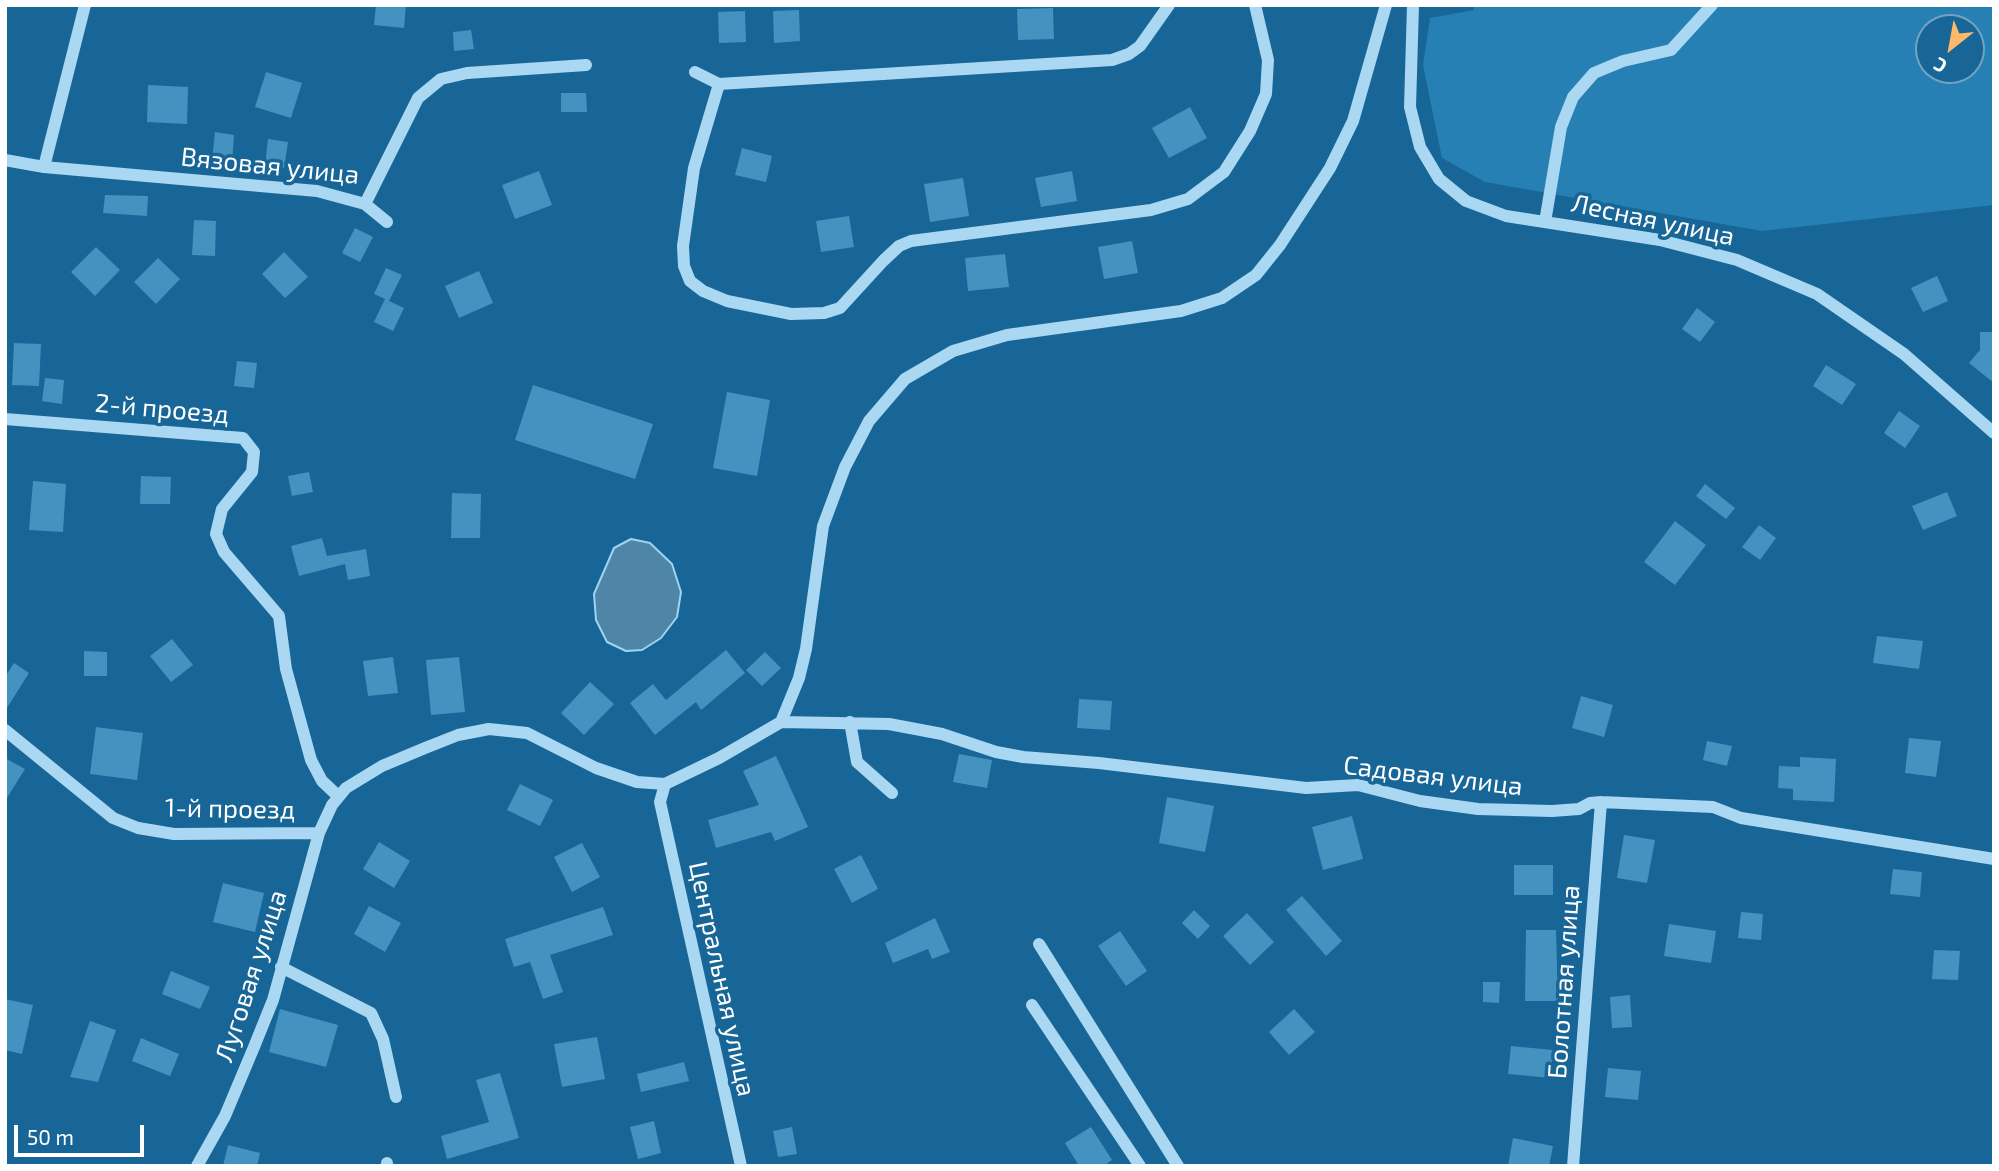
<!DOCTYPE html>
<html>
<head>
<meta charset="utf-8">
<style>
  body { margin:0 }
  #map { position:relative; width:1999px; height:1171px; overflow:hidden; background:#176697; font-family:"Exo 2",sans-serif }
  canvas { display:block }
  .frame { position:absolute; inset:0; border:7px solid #fff; pointer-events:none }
  .north { position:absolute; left:1915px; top:14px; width:70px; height:70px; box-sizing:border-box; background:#176697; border:2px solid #74a3c1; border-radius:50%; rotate:211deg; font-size:19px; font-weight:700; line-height:28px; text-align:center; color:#fff }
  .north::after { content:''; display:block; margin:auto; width:24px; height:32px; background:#ffb96a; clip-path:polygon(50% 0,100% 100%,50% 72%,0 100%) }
  .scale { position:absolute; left:14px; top:1125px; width:130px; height:32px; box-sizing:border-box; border:4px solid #fff; border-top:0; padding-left:9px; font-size:21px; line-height:24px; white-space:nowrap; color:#fff; -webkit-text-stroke:5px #176697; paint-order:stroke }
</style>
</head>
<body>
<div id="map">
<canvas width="1999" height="1171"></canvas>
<div class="frame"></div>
<div class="north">С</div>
<div class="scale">50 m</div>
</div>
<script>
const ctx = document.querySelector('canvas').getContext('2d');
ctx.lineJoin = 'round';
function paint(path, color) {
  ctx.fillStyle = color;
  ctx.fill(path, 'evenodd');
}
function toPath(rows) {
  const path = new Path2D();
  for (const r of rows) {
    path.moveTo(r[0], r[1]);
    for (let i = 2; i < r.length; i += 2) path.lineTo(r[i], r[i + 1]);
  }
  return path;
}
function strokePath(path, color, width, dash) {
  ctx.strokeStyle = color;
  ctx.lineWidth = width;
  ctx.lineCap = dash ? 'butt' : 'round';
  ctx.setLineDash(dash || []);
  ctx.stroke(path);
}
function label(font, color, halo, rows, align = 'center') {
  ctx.font = font + ' "Exo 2",sans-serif';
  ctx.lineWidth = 7;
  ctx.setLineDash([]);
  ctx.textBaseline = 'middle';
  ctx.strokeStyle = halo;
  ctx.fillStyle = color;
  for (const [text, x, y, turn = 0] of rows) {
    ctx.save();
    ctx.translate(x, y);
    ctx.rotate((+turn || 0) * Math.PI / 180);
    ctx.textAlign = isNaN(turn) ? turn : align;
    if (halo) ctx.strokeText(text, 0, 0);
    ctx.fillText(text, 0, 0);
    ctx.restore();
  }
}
paint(toPath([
  [1473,5,1994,5,1994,205,1762,231,1485,182,1442,158,1423,65,1430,18,1474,10],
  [1929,28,1971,28,1971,70,1929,70]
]), '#2780b3');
const water = toPath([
  [631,539,650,543,672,564,681,592,677,617,661,638,642,650,626,651,607,642,596,620,594,594,614,548,631,539]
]);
paint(water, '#4f86a7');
strokePath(water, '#9cd5f3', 2);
paint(toPath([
  [376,5,406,5,404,28,374,25],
  [1053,8,1054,39,1018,40,1017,9],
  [799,10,800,41,774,43,773,11],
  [745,11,746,42,719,43,718,12],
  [471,30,474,49,454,51,453,32],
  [266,72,302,83,291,118,255,107],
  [148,85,188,87,187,124,147,122],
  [561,93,586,93,587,112,561,112],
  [1190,107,1207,138,1169,158,1152,128],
  [215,132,234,135,232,163,212,161],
  [268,139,288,142,284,168,265,165],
  [742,148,772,156,766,182,735,175],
  [539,171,552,205,515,219,502,185],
  [1072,171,1077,201,1041,207,1035,178],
  [963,178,969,216,930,222,924,184],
  [105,195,148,196,147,216,103,213],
  [849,216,854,247,821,252,816,221],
  [194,220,216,221,215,256,192,255],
  [355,228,373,237,360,262,342,253],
  [1132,241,1138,273,1104,279,1098,247],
  [96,247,120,270,95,296,71,272],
  [284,252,308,277,285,298,262,274],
  [1005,254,1009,287,968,291,965,258],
  [158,258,180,279,156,304,134,282],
  [386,268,402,275,389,301,404,308,393,331,374,322,385,299,374,294],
  [479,271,493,303,459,318,445,286],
  [1937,276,1948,301,1923,312,1911,288],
  [1697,308,1715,322,1700,342,1682,329],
  [1980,332,1994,332,1994,383,1969,363,1980,350],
  [14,343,41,344,39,386,12,385],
  [237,361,257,363,254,388,234,386],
  [1826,365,1856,384,1842,405,1813,386],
  [45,378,64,380,62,404,42,401],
  [533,385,653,424,635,479,515,440],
  [727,392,770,400,757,476,713,468],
  [1899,411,1920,426,1905,448,1884,433],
  [309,472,313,492,292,496,288,476],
  [141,476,171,477,170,504,140,504],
  [33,481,66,484,63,532,29,530],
  [1705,484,1735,508,1726,519,1696,496],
  [1947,492,1957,516,1923,530,1912,506],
  [452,493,481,494,480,538,451,538],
  [1675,521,1706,545,1675,585,1644,562],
  [1759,525,1776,538,1760,560,1742,547],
  [322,538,327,556,366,549,370,576,348,580,345,564,299,576,291,546],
  [1877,636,1923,641,1919,669,1873,663],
  [172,639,193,665,171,682,150,656],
  [726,650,745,673,701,710,696,702,655,735,630,703,653,684,666,700],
  [84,651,107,652,107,676,84,676],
  [765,652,781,668,762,686,746,670],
  [393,657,398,693,368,696,363,661],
  [459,657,465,712,431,715,426,660],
  [14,663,29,673,5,711,5,677],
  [590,682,614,704,584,735,561,713],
  [1581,696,1613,705,1604,737,1572,728],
  [1079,699,1112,701,1110,730,1077,728],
  [96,727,143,733,137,780,90,774],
  [1909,738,1941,741,1936,777,1905,773],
  [1707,741,1732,746,1727,766,1703,760],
  [959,754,992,760,987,788,953,782],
  [776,756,808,827,775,841,771,832,716,848,708,820,759,805,743,771],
  [1800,757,1836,759,1834,802,1793,800,1793,789,1778,788,1779,766,1800,767],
  [5,758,25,769,5,801],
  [520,784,553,800,540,826,507,810],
  [1167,797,1214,806,1205,852,1159,843],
  [1352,816,1363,859,1323,870,1312,827],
  [1624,835,1655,840,1647,883,1617,878],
  [379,842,410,861,394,888,363,869],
  [582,843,600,877,572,892,554,857],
  [861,855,878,889,852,903,834,869],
  [1514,865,1553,865,1553,895,1514,895],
  [1893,869,1922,872,1920,897,1890,894],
  [223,883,264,893,255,932,213,922],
  [1302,896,1342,941,1326,956,1286,910],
  [369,906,401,923,385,952,354,934],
  [603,907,613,935,550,955,563,992,543,999,530,962,514,967,505,939],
  [1194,910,1210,926,1198,939,1182,923],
  [1741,912,1763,914,1761,940,1738,938],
  [1247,913,1274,942,1250,965,1223,936],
  [935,918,950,952,932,959,928,949,893,963,885,943],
  [1669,924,1716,931,1711,963,1664,956],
  [1526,930,1556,930,1558,1001,1525,1001],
  [1120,931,1147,971,1126,986,1098,946],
  [1934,950,1960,951,1958,980,1932,979],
  [171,971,210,987,200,1009,162,994],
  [1483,982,1500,982,1499,1003,1483,1002],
  [1630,995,1632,1027,1612,1028,1610,997],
  [5,999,33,1005,22,1054,5,1050],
  [280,1009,338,1025,326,1067,269,1052],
  [1294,1009,1315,1032,1289,1055,1269,1032],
  [90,1021,116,1030,98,1082,70,1077],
  [597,1037,605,1079,562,1087,554,1044],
  [141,1038,179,1054,170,1076,132,1061],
  [1511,1046,1553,1050,1551,1078,1508,1074],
  [684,1062,689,1081,641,1092,637,1074],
  [1608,1068,1641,1071,1638,1100,1605,1097],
  [500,1073,519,1138,447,1159,441,1136,489,1122,476,1080],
  [654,1121,661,1153,638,1159,630,1127],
  [792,1127,797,1154,778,1157,773,1131],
  [1091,1127,1112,1160,1103,1166,1079,1166,1065,1143],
  [1513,1138,1553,1146,1549,1166,1508,1166],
  [228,1145,260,1153,257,1166,223,1166]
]), '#4492bf');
strokePath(toPath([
  [1413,5,1410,107,1420,147,1439,179,1466,201,1506,216,1660,240,1737,260,1817,294,1904,354,1994,433],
  [695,72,719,84,1112,60,1129,54,1140,46,1169,5],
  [719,84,694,168,683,246,684,266,690,281,703,291,727,301,791,314,824,313,840,308,883,261,899,246,911,241,1151,210,1188,199,1224,172,1250,131,1266,94,1268,60,1255,5],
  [5,160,44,167,317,191,365,204,418,98,441,79,467,73,586,65],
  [44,167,85,5],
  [365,204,387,222],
  [1545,222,1561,127,1573,97,1594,73,1623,61,1671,50,1712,5],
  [5,419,243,438,254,452,252,472,222,509,216,534,224,552,279,616,286,669,311,760,322,781,338,796],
  [781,722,889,724,942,734,996,752,1023,757,1099,763,1306,788,1358,785,1420,801,1478,809,1552,811,1579,809,1590,803,1601,802,1713,807,1741,818,1994,859],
  [850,722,857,762,892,793],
  [5,730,113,818,138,828,174,834,319,833],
  [665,784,660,802,741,1166],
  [1039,944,1178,1166],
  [281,967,371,1013,383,1039,396,1097],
  [1032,1005,1140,1166],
  [387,1163,387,1166],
  [197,1166,225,1116,254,1047,273,1000,319,833,332,805,346,788,382,766,425,748,458,735,489,729,527,733,596,768,637,782,665,784,719,758,781,722,799,678,806,649,823,526,845,467,869,421,905,379,953,351,1007,335,1181,311,1222,298,1256,275,1280,245,1330,168,1353,121,1386,5],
  [1573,1166,1601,802]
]), '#aad7f1', 12);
label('26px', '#fff', '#176697', [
  ["Вязовая улица",270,166,6],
  ["Лесная улица",1653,220,12],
  ["2-й проезд",162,409,5],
  ["Садовая улица",1433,776,7],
  ["1-й проезд",230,809,1],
  ["Луговая улица",251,976,-72],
  ["Центральная улица",722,979,78],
  ["Болотная улица",1564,982,-86]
]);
</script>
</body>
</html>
